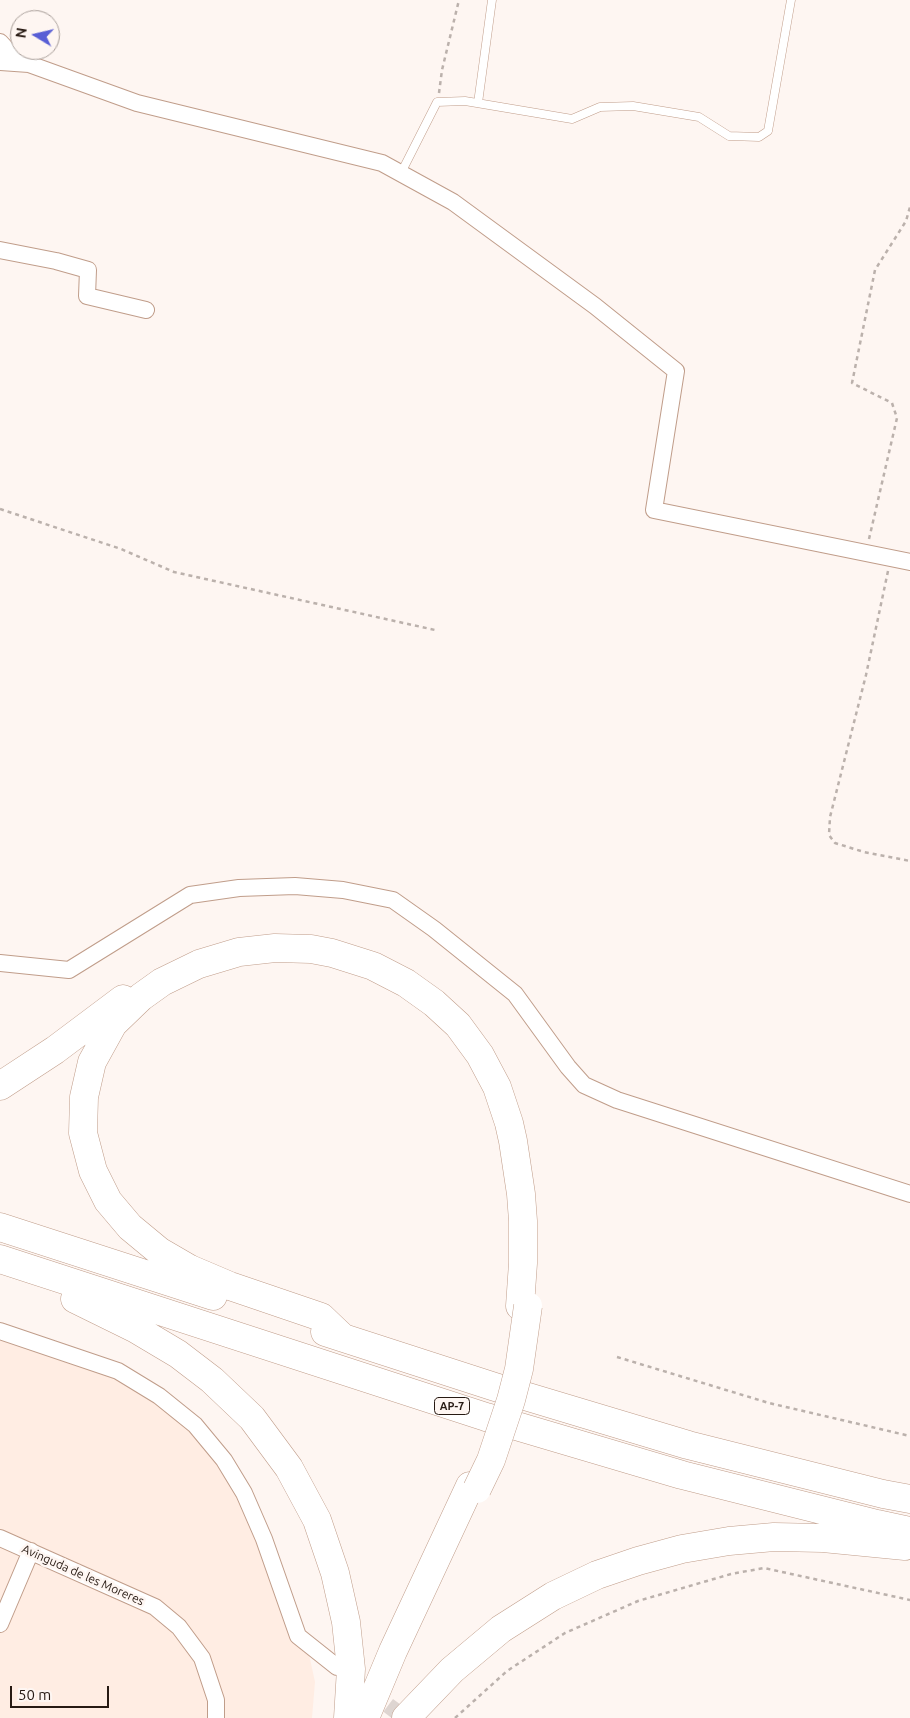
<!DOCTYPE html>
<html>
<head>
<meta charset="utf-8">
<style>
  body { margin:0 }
  #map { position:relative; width:910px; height:1718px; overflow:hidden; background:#fef6f2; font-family:Ubuntu,sans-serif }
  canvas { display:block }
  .north { position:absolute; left:10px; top:10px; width:50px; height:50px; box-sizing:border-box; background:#fef6f2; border:1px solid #a89e99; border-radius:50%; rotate:279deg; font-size:14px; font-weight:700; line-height:20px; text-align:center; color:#271a13 }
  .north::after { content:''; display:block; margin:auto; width:18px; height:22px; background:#585ed5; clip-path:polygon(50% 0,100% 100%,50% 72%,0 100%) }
  .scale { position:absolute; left:10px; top:1686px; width:99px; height:22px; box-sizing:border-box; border:2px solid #271a13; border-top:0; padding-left:6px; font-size:15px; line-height:18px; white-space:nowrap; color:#271a13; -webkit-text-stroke:4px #fef6f2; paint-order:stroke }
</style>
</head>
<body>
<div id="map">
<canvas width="910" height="1718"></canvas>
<div class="north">N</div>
<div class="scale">50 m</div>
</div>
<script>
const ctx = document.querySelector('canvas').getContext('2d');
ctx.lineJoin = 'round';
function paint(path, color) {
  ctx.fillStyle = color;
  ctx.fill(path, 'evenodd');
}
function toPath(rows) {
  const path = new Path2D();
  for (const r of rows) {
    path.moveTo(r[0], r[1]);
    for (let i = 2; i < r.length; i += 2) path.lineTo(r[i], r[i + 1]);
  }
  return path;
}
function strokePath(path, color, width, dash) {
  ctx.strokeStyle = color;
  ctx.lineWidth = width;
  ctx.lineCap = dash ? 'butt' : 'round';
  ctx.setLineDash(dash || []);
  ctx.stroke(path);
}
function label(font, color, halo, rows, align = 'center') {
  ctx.font = font + ' Ubuntu,sans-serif';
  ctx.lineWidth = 5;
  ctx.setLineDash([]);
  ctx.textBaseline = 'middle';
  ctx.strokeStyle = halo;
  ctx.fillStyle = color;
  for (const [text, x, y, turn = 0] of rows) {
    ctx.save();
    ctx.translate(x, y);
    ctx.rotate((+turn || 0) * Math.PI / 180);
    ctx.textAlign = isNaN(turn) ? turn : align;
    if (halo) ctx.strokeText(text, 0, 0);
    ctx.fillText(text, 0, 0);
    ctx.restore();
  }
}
paint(toPath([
  [0,1326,107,1360,214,1437,246,1480,301,1617,315,1682,312,1718,0,1718]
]), '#ffede3');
strokePath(toPath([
  [369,1691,405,1718]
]), '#ded5d1', 16, [16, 8]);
const lane = toPath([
  [478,103,492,0],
  [401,173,437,102,465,101,572,119,600,107,633,106,699,117,729,136,759,137,768,131,791,0]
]);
const street = toPath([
  [0,42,12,55,24,62],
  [0,62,29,64,137,103,382,163,453,202,595,306,676,371,654,510,910,562],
  [0,250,56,261,88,270,87,296,146,310],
  [0,963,69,970,190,895,239,888,295,886,343,890,393,900,434,929,515,994,568,1067,584,1085,617,1100,910,1194],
  [0,1331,118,1371,159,1396,195,1425,224,1460,244,1493,264,1539,298,1636,337,1667],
  [0,1538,155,1607,179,1627,202,1658,216,1700,216,1718],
  [0,1624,31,1551]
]);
const highway = toPath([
  [0,1086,55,1050,123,999],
  [0,1227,213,1296],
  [0,1259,486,1417,682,1475,877,1524,910,1531],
  [75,1299,136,1329,178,1354,212,1380,252,1418,289,1468,317,1520,335,1573,346,1622,351,1669,348,1718],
  [325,1332,495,1387,688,1445,883,1494,910,1499],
  [342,1337,321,1317,230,1286,190,1269,159,1251,130,1227,108,1201,93,1171,83,1133,84,1097,92,1062,113,1024,141,997,162,982,199,964,239,952,275,948,311,949,332,953,373,966,406,983,434,1003,458,1025,480,1055,497,1087,509,1123,513,1141,521,1194,523,1221,523,1263,520,1306],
  [365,1718,393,1651,470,1486],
  [406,1718,452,1670,501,1629,553,1596,597,1575,638,1561,682,1549,729,1541,774,1537,823,1538,905,1546]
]);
strokePath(lane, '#c09d8a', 9);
strokePath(street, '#c09d8a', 18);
strokePath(highway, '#c09d8a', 29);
strokePath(toPath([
  [439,93,442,70,459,0],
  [0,509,121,549,174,572,435,630],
  [869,539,897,418,892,403,852,383,875,270,906,221,910,207],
  [888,571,866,675,830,817,829,835,835,843,864,852,910,861],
  [617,1357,769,1403,910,1436],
  [455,1718,507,1671,565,1633,638,1601,731,1574,764,1568,910,1600]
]), '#bbb1ac', 2.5, [4, 4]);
strokePath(lane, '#fff', 8);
strokePath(street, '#fff', 16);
strokePath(highway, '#fff', 28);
const highwayBridge = toPath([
  [477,1489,491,1460,511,1400,519,1369,528,1306]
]);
strokePath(highwayBridge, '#c09d8a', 29, []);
strokePath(highwayBridge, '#fff', 28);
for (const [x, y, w] of [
  [452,1406,35]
]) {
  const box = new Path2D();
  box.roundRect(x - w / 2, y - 8.5, w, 17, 4);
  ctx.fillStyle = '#fef6f2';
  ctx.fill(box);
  strokePath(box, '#271a13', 1);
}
label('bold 11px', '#271a13', null, [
  ["AP-7",452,1406]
]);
label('12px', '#271a13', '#fef6f2', [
  ["Avinguda de les Moreres",83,1575,24]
]);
</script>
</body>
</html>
